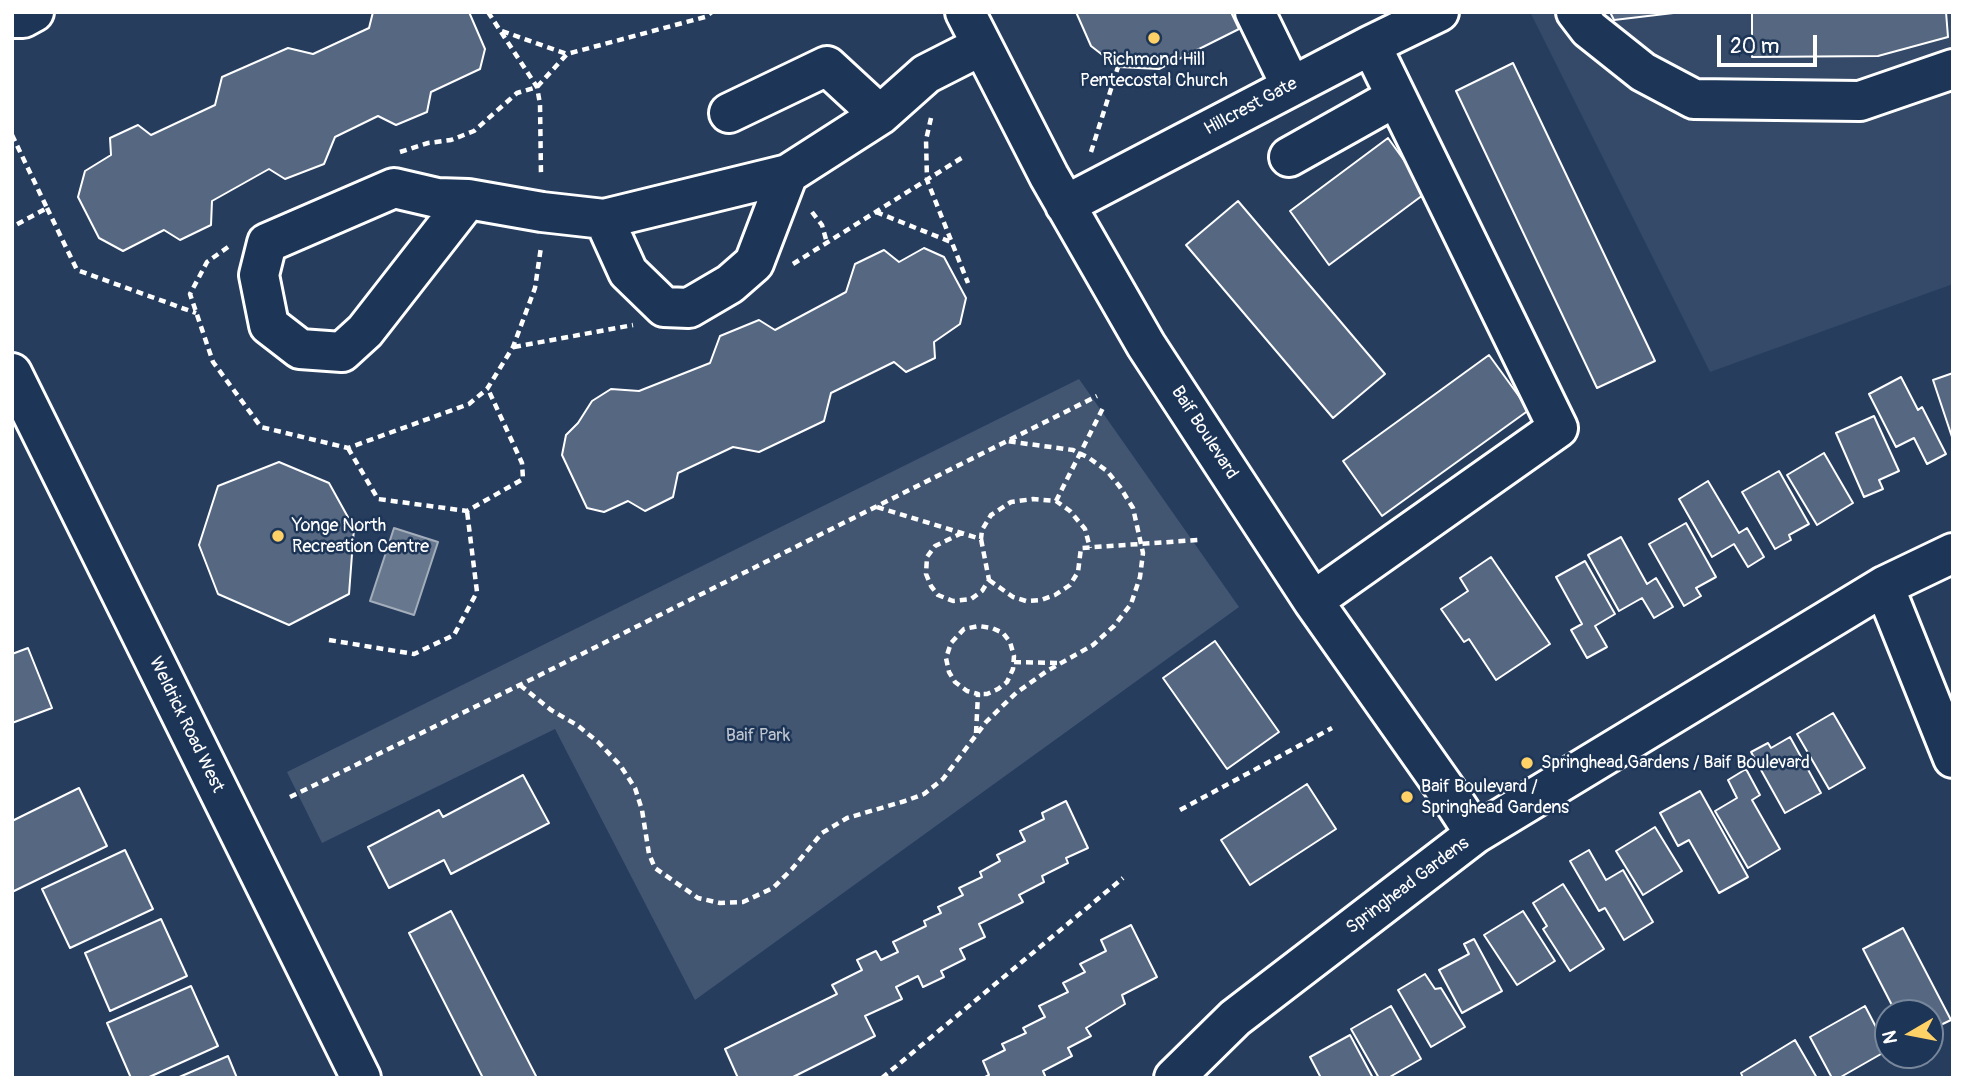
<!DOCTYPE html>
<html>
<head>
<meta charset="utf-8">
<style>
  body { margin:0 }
  #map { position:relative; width:1965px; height:1090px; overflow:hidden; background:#263d5e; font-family:Pangolin,sans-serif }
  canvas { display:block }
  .frame { position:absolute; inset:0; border:14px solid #fff; pointer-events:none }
  .north { position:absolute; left:1874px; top:999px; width:70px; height:70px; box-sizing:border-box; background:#1d3557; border:2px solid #77869a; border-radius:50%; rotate:260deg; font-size:19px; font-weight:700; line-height:28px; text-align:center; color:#fff }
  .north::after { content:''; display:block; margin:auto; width:24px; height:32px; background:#ffd166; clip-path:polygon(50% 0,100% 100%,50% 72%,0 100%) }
  .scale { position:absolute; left:1717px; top:35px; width:100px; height:32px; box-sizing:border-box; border:4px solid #fff; border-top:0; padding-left:9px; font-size:21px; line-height:24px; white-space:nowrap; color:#fff; -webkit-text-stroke:5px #1d3557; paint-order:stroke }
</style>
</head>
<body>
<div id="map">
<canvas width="1965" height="1090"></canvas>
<div class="frame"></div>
<div class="north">N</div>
<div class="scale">20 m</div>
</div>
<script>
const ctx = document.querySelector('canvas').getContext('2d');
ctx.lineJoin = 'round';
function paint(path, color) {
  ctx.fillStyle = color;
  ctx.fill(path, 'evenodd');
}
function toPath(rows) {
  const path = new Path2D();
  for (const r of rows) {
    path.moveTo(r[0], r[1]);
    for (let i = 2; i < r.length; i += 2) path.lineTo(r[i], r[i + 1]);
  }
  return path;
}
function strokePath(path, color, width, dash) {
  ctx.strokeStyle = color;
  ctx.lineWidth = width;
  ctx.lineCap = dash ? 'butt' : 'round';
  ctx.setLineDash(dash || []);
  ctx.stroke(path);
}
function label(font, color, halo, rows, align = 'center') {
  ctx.font = font + ' Pangolin,sans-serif';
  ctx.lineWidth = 5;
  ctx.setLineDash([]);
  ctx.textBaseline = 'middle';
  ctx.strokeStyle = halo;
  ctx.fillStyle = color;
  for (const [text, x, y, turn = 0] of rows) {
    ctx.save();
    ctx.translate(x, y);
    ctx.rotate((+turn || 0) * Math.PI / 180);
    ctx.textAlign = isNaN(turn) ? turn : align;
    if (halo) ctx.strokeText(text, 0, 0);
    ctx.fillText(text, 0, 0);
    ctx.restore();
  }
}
paint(toPath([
  [1530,12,1953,12,1953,284,1710,372]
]), '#344a68');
paint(toPath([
  [1079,379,1239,607,695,1000,555,729,322,843,287,772]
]), '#425672');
const water = toPath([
  [394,528,438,542,414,615,370,601,394,528]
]);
paint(water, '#67788e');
strokePath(water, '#a4aebb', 2);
const building = toPath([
  [373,12,469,12,485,49,480,69,431,92,427,112,396,125,378,116,335,137,324,164,285,179,269,169,212,201,211,225,180,240,164,230,123,251,99,238,78,197,85,171,111,155,110,138,138,125,151,135,215,105,222,77,288,48,313,54,369,28,373,12],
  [1076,12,1231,12,1239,29,1159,69,1118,67,1091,46,1076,12],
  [1610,12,1682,12,1614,20,1610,12],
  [1752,12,1946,12,1948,37,1878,56,1752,57,1752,12],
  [1513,63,1655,361,1597,388,1456,91,1513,63],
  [1388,138,1427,192,1329,265,1290,211,1388,138],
  [1238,201,1385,374,1333,418,1186,245,1238,201],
  [924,248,944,257,966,298,960,324,934,342,935,358,906,372,894,362,831,393,824,421,759,452,733,447,678,473,673,497,645,511,628,501,604,512,587,508,562,455,566,435,578,423,592,401,611,389,639,391,710,363,720,336,759,320,775,330,846,292,855,264,884,250,899,262,924,248],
  [1489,355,1529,410,1382,516,1343,461,1489,355],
  [1953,373,1953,440,1933,380,1953,373],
  [1901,377,1918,410,1922,407,1946,454,1927,464,1914,438,1896,447,1869,394,1901,377],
  [1874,416,1899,471,1879,480,1883,489,1864,497,1836,433,1874,416],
  [1824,453,1853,503,1817,525,1787,475,1824,453],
  [279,462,329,483,354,528,349,594,289,625,218,594,199,545,218,486,279,462],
  [1779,471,1809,524,1789,535,1791,540,1775,549,1742,492,1779,471],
  [1708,481,1739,533,1747,528,1764,557,1748,567,1734,544,1712,557,1679,499,1708,481],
  [1686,523,1716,577,1696,588,1701,596,1684,606,1649,544,1686,523],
  [1621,537,1647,584,1656,578,1673,607,1654,618,1642,598,1619,611,1588,555,1621,537],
  [1491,557,1550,644,1496,680,1469,639,1464,642,1441,609,1468,591,1460,578,1491,557],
  [1585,561,1615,614,1595,626,1607,647,1587,658,1571,630,1582,624,1556,577,1585,561],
  [1215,641,1279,732,1227,769,1163,678,1215,641],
  [28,648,52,708,12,723,12,654,28,648],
  [1833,713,1865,768,1829,789,1797,734,1833,713],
  [1790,737,1821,793,1785,813,1751,752,1768,743,1771,748,1790,737],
  [1746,769,1760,795,1752,800,1780,849,1748,868,1715,811,1737,798,1728,780,1746,769],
  [523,775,549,823,451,874,444,860,389,888,368,847,439,810,443,817,523,775],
  [1307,784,1336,829,1250,885,1221,840,1307,784],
  [79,788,107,846,12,892,12,821,79,788],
  [1700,791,1748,877,1719,893,1689,840,1678,846,1660,813,1700,791],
  [1066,801,1088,848,1066,858,1068,863,1042,876,1044,882,1019,895,1023,902,979,924,985,937,960,949,965,959,941,971,944,977,923,987,918,976,896,987,902,999,865,1016,875,1036,791,1078,738,1078,725,1049,837,994,832,985,862,970,857,960,876,951,881,960,898,952,893,942,926,926,924,921,941,913,938,907,963,895,959,888,982,877,980,872,1000,861,997,855,1025,841,1020,831,1044,819,1042,813,1066,801],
  [1655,827,1682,871,1643,895,1616,851,1655,827],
  [125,850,153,909,70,948,42,889,125,850],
  [1589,850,1606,880,1623,870,1653,922,1624,940,1605,908,1599,911,1570,861,1589,850],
  [1563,884,1604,949,1570,971,1543,929,1547,926,1533,903,1563,884],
  [451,911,537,1078,483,1078,409,933,451,911],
  [1523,911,1555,961,1517,985,1484,935,1523,911],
  [161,919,187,976,110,1011,85,953,161,919],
  [1131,925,1157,977,1122,995,1125,1004,1086,1028,1091,1036,1068,1048,1072,1056,1043,1071,1046,1078,983,1078,989,1075,983,1061,1005,1050,1002,1044,1026,1033,1023,1028,1045,1017,1039,1006,1068,992,1063,983,1085,972,1080,964,1106,951,1101,940,1131,925],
  [1903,928,1951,1020,1930,1030,1930,1013,1896,1013,1863,949,1903,928],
  [1474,939,1502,991,1462,1013,1439,970,1469,954,1464,944,1474,939],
  [1425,974,1435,989,1441,988,1465,1027,1431,1047,1398,990,1425,974],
  [191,986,218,1046,147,1078,131,1078,107,1023,191,986],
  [1391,1006,1421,1059,1388,1078,1379,1078,1351,1029,1391,1006],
  [1865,1006,1888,1050,1839,1078,1832,1078,1810,1037,1865,1006],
  [1350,1035,1373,1078,1321,1078,1310,1057,1350,1035],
  [1795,1040,1817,1078,1743,1078,1741,1073,1795,1040],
  [228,1056,237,1078,177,1078,228,1056]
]);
paint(building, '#556781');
strokePath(building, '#fff', 2);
const minor = toPath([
  [965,12,1049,176,1146,345,1313,601,1451,797,1475,834],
  [1255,12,1291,86],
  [1576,12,1589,29,1643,72,1694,99,1860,101,1953,69],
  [12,18,23,18,34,12],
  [729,113,827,66,880,115],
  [1289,157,1396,97],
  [468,199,365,331,342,352,300,349,269,325,259,275,267,243,394,188,437,198,468,199,542,212,604,219,788,174,880,115,926,74,981,46],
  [1065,205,1371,45,1439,12],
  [604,219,628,272,664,307,689,308,730,284,754,263,788,174],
  [12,373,361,1078],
  [1884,586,1953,758],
  [1313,601,1558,428,1371,45],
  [1174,1078,1235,1018,1475,834,1884,586,1953,553]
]);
strokePath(minor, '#fff', 44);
strokePath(toPath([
  [488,12,537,87,540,104,541,175],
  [502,31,567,54],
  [931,118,926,140,927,180,968,283],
  [12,135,47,208,12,227],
  [400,152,428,143,451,140,474,131,517,93,537,87,567,54,705,17,712,12],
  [1091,152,1118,67],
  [47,208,77,270,196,313],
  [812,212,822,225,827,243],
  [876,212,951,242],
  [228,247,207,262,190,294,213,362,261,427,348,448,469,404,487,389,513,347,535,288,541,247],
  [793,264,963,157],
  [514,347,633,325],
  [348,448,378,499,467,511,523,479,522,463,488,389],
  [1056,501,1104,406],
  [877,507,981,539,982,530,991,515,1011,502,1033,499,1056,501,1070,511,1085,529,1090,548],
  [962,533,935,546,927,557,926,574,931,586,938,595,953,601,971,599,982,591,989,580,981,539],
  [989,580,1013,597,1026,601,1041,600,1055,595,1070,585,1078,572,1081,548,1198,540],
  [329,640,414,654,454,635,477,592,467,511],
  [1014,662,1059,663],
  [520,685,551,710,577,725,598,742,620,765,635,788,642,810,649,854,655,868,698,898,720,903,743,902,773,888,792,869,822,833,847,818,905,801,924,794,943,779,986,722,1016,693,1047,671,1093,645,1114,626,1131,604,1140,577,1143,553,1133,508,1120,487,1107,471,1089,458,1073,450,1006,441],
  [976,733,978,694,967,691,955,682,949,672,946,658,951,643,964,629,979,626,992,628,1003,633,1010,642,1014,656,1013,669,1007,682,998,689,987,694,978,694],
  [290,797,526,682,1097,396],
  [1180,810,1332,728],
  [882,1078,1123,878]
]), '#fff', 4.5, [7, 5]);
strokePath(minor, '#1d3557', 38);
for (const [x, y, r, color] of [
  [1154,38,7,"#ffd166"],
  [278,536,7,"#ffd166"],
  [1527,763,7,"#ffd166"],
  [1407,797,7,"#ffd166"]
]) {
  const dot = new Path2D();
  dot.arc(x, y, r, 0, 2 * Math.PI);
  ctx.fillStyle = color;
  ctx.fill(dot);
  strokePath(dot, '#1d3557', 2.5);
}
label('18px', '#fff', '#1d3557', [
  ["Richmond Hill",1154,60,"center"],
  ["Pentecostal Church",1154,81,"center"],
  ["Yonge North",292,526],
  ["Recreation Centre",292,547],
  ["Springhead Gardens / Baif Boulevard",1541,763],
  ["Baif Boulevard /",1421,787],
  ["Springhead Gardens",1421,808]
], 'left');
label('18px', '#fff', '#1d3557', [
  ["Hillcrest Gate",1251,107,-28],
  ["Baif Boulevard",1204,433,57],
  ["Weldrick Road West",186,725,64],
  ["Springhead Gardens",1408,886,-37]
]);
label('18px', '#bdc4ce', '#1d3557', [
  ["Baif Park",758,736]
]);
</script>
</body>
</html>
